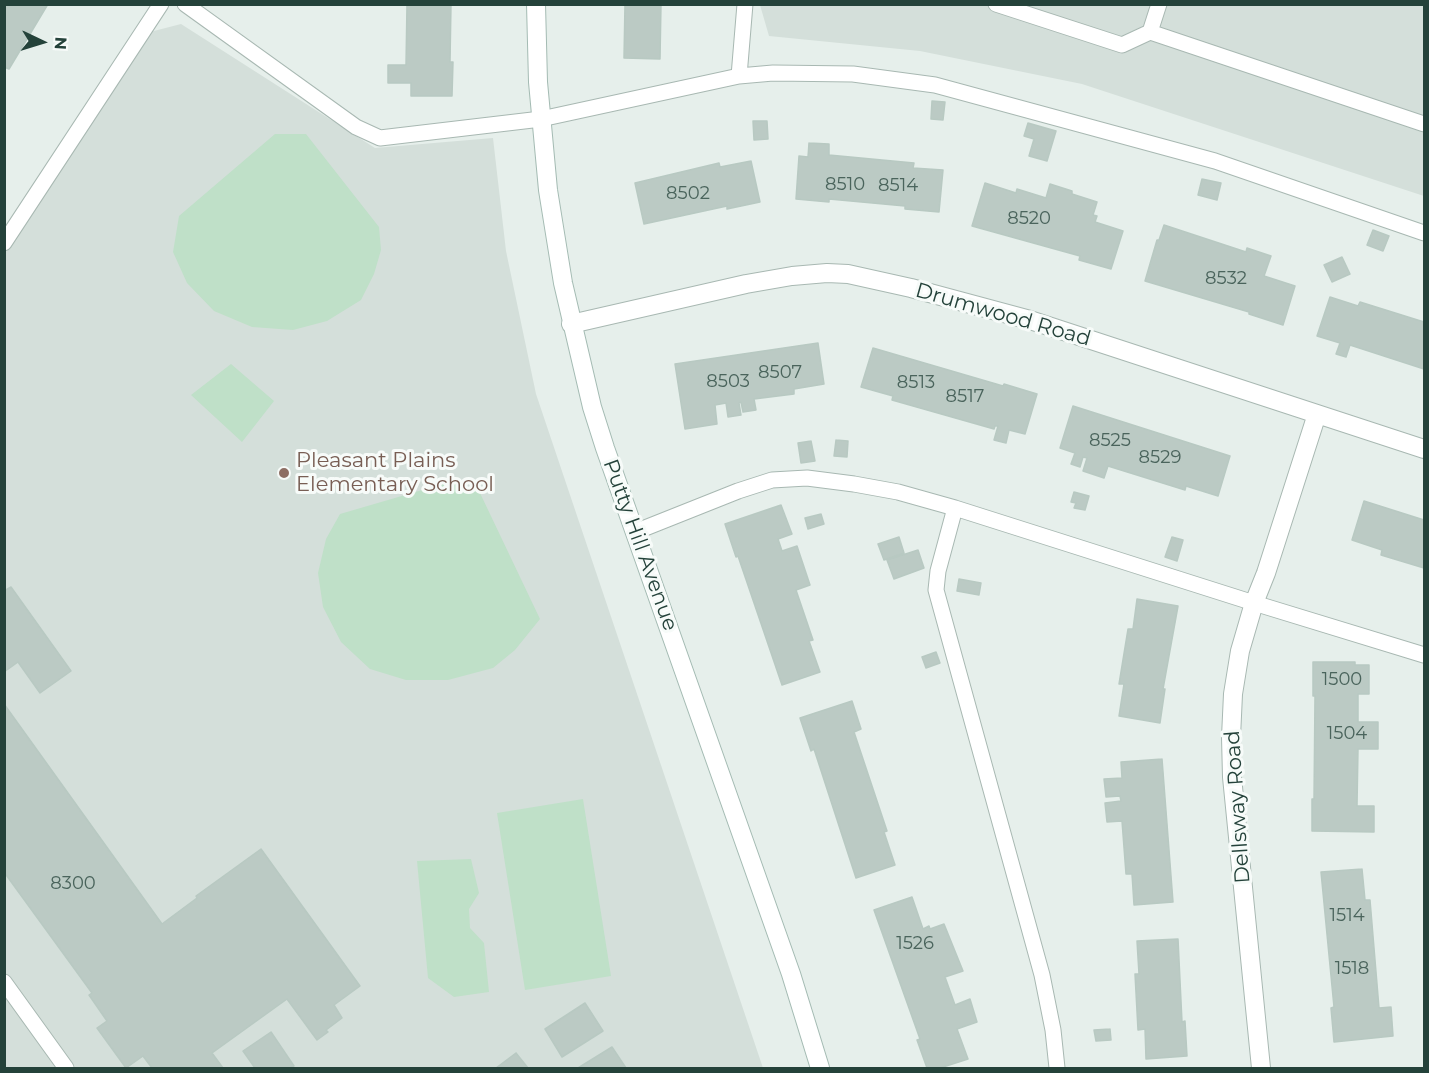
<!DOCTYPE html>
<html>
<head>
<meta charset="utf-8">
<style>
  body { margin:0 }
  #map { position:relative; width:1429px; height:1073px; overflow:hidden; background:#e6efeb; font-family:Montserrat,sans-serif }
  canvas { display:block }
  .frame { position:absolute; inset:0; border:6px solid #24423a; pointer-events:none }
  .north { position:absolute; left:12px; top:12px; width:60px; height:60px; -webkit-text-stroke:4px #f7fbf9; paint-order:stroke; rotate:94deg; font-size:16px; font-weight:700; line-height:24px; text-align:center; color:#24423a }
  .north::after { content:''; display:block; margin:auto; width:21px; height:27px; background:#24423a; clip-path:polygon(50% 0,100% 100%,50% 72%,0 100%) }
</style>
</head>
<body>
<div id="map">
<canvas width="1429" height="1073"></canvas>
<div class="frame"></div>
<div class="north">N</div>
</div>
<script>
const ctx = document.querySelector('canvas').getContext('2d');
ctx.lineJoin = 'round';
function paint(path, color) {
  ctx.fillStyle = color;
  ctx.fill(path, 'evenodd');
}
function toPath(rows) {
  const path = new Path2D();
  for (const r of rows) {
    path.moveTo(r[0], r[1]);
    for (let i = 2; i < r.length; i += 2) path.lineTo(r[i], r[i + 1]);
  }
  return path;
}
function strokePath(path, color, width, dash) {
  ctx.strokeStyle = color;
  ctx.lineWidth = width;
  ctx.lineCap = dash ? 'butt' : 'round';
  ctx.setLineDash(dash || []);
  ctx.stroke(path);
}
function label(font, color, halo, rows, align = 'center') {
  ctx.font = font + ' Montserrat,sans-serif';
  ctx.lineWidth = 6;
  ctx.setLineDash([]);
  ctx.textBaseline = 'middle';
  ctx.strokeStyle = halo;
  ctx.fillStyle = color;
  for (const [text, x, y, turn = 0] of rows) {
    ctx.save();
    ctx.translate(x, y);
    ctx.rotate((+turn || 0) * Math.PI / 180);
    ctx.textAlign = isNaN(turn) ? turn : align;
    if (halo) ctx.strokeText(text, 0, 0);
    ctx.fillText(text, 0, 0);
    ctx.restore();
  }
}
paint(toPath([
  [760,5,1424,5,1424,196,1082,84,920,51,769,36],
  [181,24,375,148,493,138,506,251,536,394,763,1068,5,1068,5,253,150,32]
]), '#d4dfda');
paint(toPath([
  [275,134,306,134,379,227,381,250,374,274,361,300,327,321,293,330,252,327,214,311,187,283,173,252,179,216],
  [231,364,274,401,242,442,191,395],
  [453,481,480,493,540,619,515,650,493,668,448,680,406,680,370,669,341,642,323,607,318,573,326,539,340,514],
  [583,799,611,976,525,990,497,813],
  [471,859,479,893,469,909,470,928,484,943,489,992,454,997,428,978,417,861]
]), '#bfe0c8');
const building = toPath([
  [4,4,48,4,9,69,4,67,4,4],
  [407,4,451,4,450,62,453,62,452,96,411,96,411,83,388,83,388,65,406,65,407,4],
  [625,4,661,4,660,59,624,58,625,4],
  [932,101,945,102,943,120,931,119,932,101],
  [753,121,767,121,768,139,754,140,753,121],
  [1028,123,1056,131,1047,161,1029,156,1034,139,1024,136,1028,123],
  [809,143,829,144,829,155,914,163,913,168,943,170,939,212,905,209,905,206,829,199,829,202,796,199,799,156,808,157,809,143],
  [751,161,760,202,727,209,727,206,644,224,635,183,719,163,720,167,751,161],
  [1202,179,1221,183,1217,200,1198,195,1202,179],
  [985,183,1016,193,1017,189,1046,198,1050,184,1072,191,1072,194,1097,202,1093,215,1097,216,1095,222,1123,231,1111,269,1079,260,1080,256,972,226,985,183],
  [1164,225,1246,252,1247,248,1271,256,1264,276,1295,286,1283,325,1249,314,1249,312,1145,281,1157,240,1159,240,1164,225],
  [1373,230,1389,236,1383,251,1367,245,1373,230],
  [1342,257,1350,274,1332,282,1324,265,1342,257],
  [1330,297,1358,306,1360,302,1424,322,1424,369,1350,345,1346,357,1336,354,1340,343,1317,336,1330,297],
  [818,343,824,384,794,389,794,394,754,399,756,410,743,412,741,402,739,403,741,415,728,417,726,403,715,405,717,424,685,429,675,364,818,343],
  [873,348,1003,386,1004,384,1037,394,1025,434,1009,430,1006,443,994,440,998,426,995,426,994,429,892,400,893,396,861,387,873,348],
  [1073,406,1230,456,1218,496,1186,486,1185,490,1108,466,1104,478,1083,471,1087,458,1083,457,1080,467,1071,464,1075,453,1060,448,1073,406],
  [836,440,848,441,847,457,834,456,836,440],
  [811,441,815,461,801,463,798,443,811,441],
  [1074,492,1089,496,1085,510,1074,508,1076,503,1071,502,1074,492],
  [1364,501,1424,520,1424,568,1381,555,1382,550,1352,540,1364,501],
  [781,505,792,534,778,539,782,551,797,546,810,585,796,590,813,640,809,641,820,672,782,685,738,556,736,557,725,524,781,505],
  [821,514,824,524,808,529,805,518,821,514],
  [899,537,904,553,884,560,878,544,899,537],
  [1172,537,1183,540,1177,561,1165,557,1172,537],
  [918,550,924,568,894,579,887,560,918,550],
  [959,579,981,583,979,595,957,591,959,579],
  [11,587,71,671,40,693,18,662,4,672,4,591,11,587],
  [1137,599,1178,606,1163,689,1165,689,1160,723,1119,716,1124,684,1119,684,1128,629,1133,629,1137,599],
  [936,652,940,663,926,668,922,657,936,652],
  [1313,662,1355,662,1355,665,1369,665,1369,694,1358,694,1358,722,1378,722,1378,749,1358,749,1357,806,1374,806,1374,832,1312,831,1312,799,1314,799,1315,696,1313,696,1313,662],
  [852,701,861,729,854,732,887,831,884,832,895,865,856,878,814,749,811,751,800,718,852,701],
  [4,704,162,924,197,898,196,896,261,849,360,986,334,1005,342,1018,326,1030,328,1032,317,1040,287,999,212,1053,223,1068,152,1068,143,1056,126,1068,97,1028,107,1021,89,995,92,993,4,872,4,704],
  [1162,759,1173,902,1134,905,1132,874,1126,874,1122,821,1107,822,1105,803,1121,801,1120,796,1106,797,1104,779,1122,778,1121,762,1162,759],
  [1362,869,1365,900,1370,900,1379,1008,1391,1007,1393,1036,1334,1042,1331,1008,1334,1007,1321,872,1362,869],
  [912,897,923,929,929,926,930,929,944,924,963,971,945,977,955,1005,970,999,977,1022,957,1029,968,1059,940,1068,927,1068,917,1040,920,1039,874,910,912,897],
  [1178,939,1182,1022,1185,1021,1187,1056,1146,1059,1145,1029,1138,1030,1135,974,1139,974,1137,941,1178,939],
  [585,1003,603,1031,562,1057,545,1029,585,1003],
  [1110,1029,1111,1040,1096,1041,1094,1030,1110,1029],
  [271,1032,294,1066,290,1068,255,1068,243,1051,271,1032],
  [612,1047,626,1068,578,1068,612,1047],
  [516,1053,528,1068,496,1068,516,1053]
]);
paint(building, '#bbcac4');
strokePath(building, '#b8c9c2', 1.5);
const lane = toPath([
  [185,4,356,127,380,138,541,119,739,76,773,73,853,74,935,85,1215,161,1424,233],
  [996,4,1122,45,1150,32,1159,4],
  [1150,32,1424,124],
  [739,76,745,4],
  [4,243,161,4],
  [955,508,938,571,936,590,1042,975,1053,1030,1057,1068],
  [635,532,738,491,772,480,807,478,854,484,898,492,955,508,1254,603,1424,655],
  [4,982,66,1068]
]);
const street = toPath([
  [571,324,746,284,792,276,827,273,848,274,911,288,1030,320,1424,449],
  [1261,1068,1232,777,1231,737,1233,694,1240,651,1254,603,1266,573,1317,414]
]);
const secondary = toPath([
  [536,4,538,82,548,190,563,283,592,407,605,448,791,974,820,1068]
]);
strokePath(lane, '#a8b8b2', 17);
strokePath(street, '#a8b8b2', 20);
strokePath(secondary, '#a4bbb3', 20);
strokePath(lane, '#fff', 15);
strokePath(street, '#fff', 18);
strokePath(secondary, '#fff', 18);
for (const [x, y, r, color] of [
  [284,473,6,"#8d6e63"]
]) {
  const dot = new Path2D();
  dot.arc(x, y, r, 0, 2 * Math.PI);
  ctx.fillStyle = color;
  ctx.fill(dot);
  strokePath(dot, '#f7fbf9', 2);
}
label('18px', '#4a645c', null, [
  ["8510",845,185],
  ["8514",898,186],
  ["8502",688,194],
  ["8520",1029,219],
  ["8532",1226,279],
  ["8507",780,373],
  ["8503",728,382],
  ["8513",916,383],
  ["8517",965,397],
  ["8525",1110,441],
  ["8529",1160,458],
  ["1500",1342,680],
  ["1504",1347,734],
  ["8300",73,884],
  ["1514",1347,916],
  ["1526",915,944],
  ["1518",1352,969]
]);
label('21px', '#24423a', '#f7fbf9', [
  ["Drumwood Road",1003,315,16],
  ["Putty Hill Avenue",640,545,70],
  ["Dellsway Road",1238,807,-94]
]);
label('21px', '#785e54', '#f7fbf9', [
  ["Pleasant Plains",296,461],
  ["Elementary School",296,485]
], 'left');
</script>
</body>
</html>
